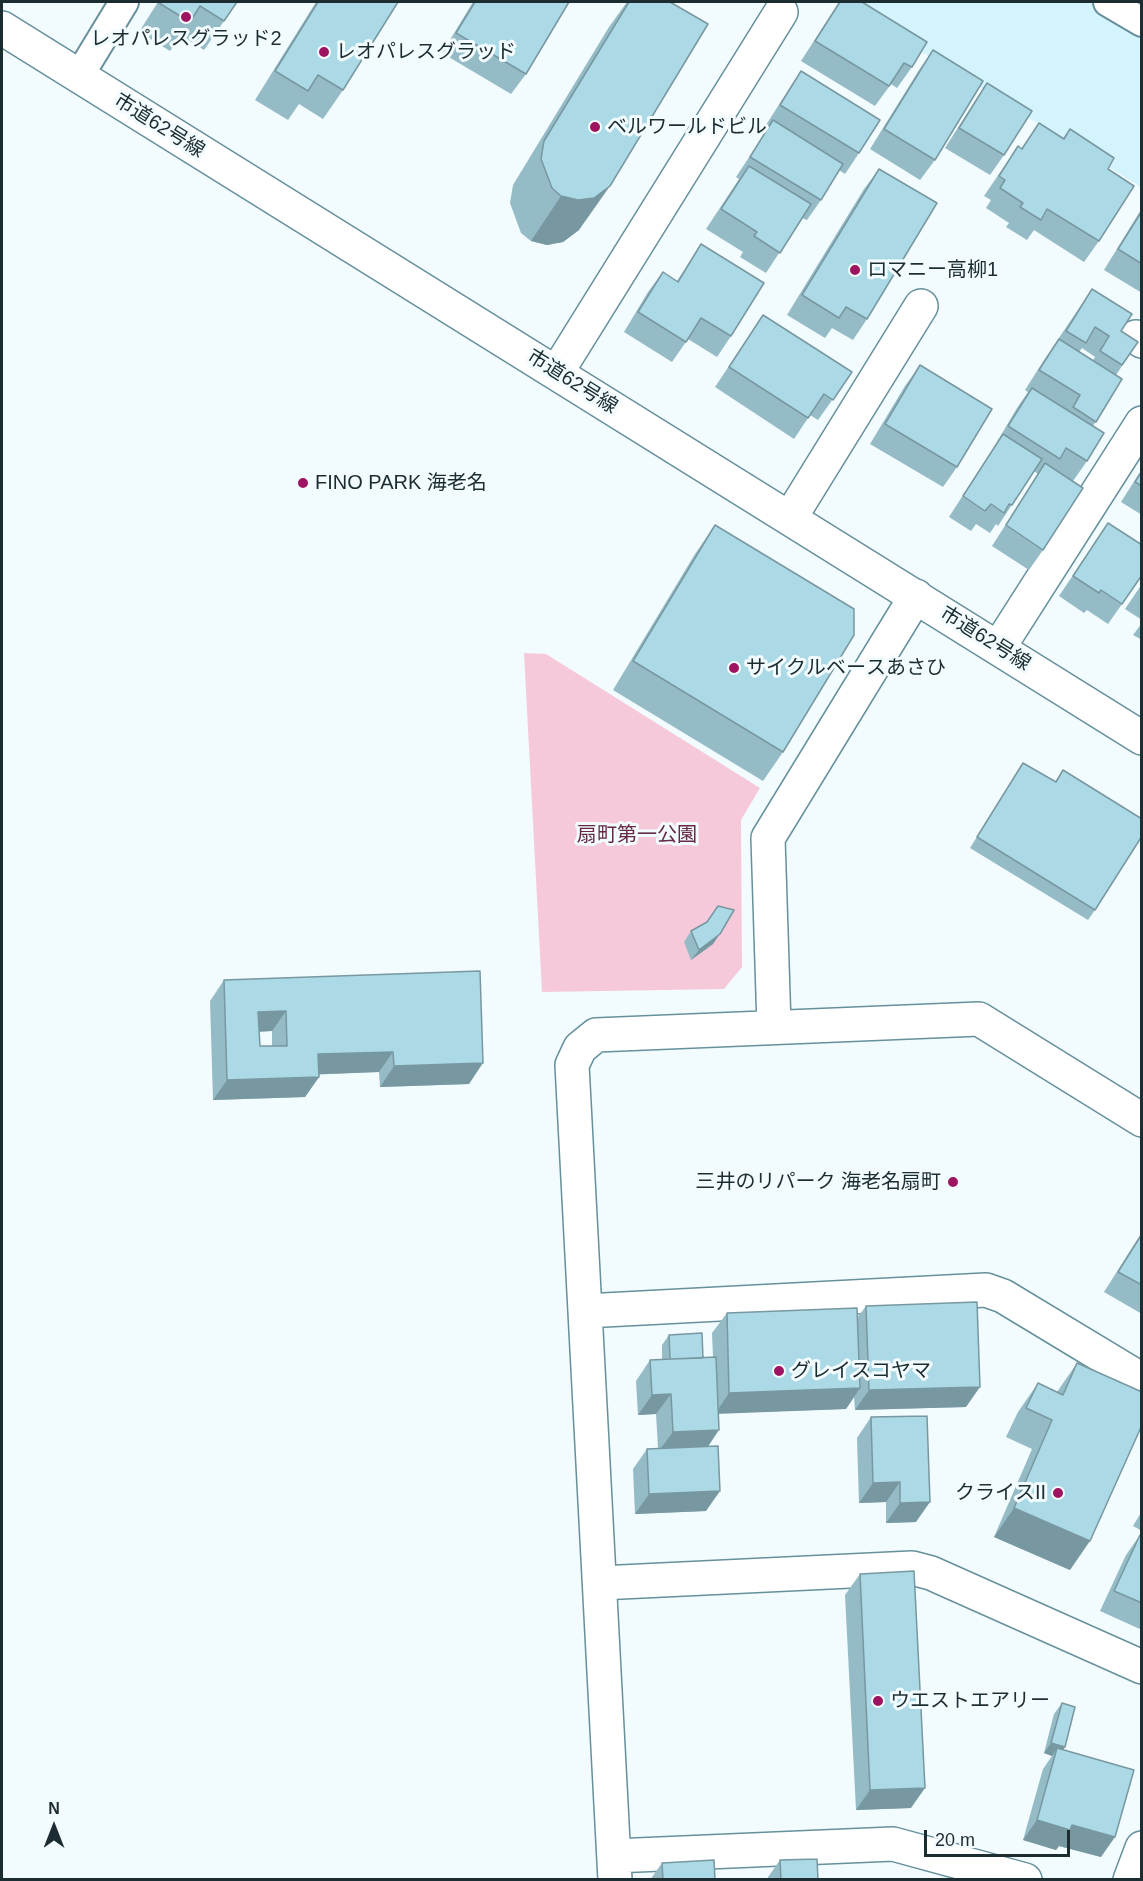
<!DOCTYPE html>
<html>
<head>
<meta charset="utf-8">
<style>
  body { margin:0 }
  #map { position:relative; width:1143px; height:1881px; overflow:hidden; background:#f2fbfd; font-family:Helvetica,sans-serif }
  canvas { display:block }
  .frame { position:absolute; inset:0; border:3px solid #1c2d32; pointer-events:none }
  .north { position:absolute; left:24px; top:1797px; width:60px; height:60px; -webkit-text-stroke:4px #f2fbfd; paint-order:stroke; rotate:0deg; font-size:16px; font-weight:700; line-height:24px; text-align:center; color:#1c2d32 }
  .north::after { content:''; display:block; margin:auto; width:21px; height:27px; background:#1c2d32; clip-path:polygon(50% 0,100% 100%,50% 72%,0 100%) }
  .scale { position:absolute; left:924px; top:1830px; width:146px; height:27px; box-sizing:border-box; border:3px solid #1c2d32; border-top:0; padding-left:8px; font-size:18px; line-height:21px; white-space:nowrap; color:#1c2d32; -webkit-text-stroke:4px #f2fbfd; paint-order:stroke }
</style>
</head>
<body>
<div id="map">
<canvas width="1143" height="1881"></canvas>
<div class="frame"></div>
<div class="north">N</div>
<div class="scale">20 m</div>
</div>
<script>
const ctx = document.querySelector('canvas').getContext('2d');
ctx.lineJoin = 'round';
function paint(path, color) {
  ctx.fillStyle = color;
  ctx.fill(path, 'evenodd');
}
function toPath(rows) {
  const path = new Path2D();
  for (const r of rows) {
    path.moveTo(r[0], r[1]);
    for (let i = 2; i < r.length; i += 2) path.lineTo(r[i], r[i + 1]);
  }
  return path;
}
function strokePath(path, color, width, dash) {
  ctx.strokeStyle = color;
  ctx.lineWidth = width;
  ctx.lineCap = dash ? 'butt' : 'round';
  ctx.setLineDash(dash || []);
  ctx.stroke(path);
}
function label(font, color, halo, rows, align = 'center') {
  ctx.font = font + ' Helvetica,"Noto Sans JP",sans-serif';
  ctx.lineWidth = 6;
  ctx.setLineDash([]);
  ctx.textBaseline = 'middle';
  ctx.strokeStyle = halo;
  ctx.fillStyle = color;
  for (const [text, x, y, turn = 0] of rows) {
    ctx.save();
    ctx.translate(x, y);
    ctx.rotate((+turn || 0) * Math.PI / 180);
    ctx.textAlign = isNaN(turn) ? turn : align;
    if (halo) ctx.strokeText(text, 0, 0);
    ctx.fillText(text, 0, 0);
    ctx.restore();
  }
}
paint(toPath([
  [841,2,1141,2,1141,187]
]), '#d3f3fd');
paint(toPath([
  [524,653,546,654,760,788,741,820,742,967,724,989,542,992]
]), '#f6c9da');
const lane = toPath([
  [1108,2,1142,22],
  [79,76,124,2]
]);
const street = toPath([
  [1136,337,1142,341],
  [557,372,781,12],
  [790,518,921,306],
  [999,647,1142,423],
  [774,1026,768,838,916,596],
  [585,1311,986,1290,1003,1296,1142,1380],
  [600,1583,912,1568,931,1573,1142,1667],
  [614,1856,893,1844,1025,1880],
  [615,1880,572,1065,580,1048,596,1035,979,1019,1142,1120],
  [1130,1880,1142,1848]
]);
const secondary = toPath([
  [2,28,1142,738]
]);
strokePath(lane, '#66909c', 32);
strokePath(street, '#66909c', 36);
strokePath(secondary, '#66909c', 36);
strokePath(lane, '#fff', 28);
strokePath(street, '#fff', 33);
strokePath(secondary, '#fff', 33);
paint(toPath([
  [158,2,237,2,224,21,204,50,181,35,170,51,139,32],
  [316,2,398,2,343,90,323,119,299,104,288,120,255,100],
  [473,2,569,2,526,74,511,94,442,53],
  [627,2,670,2,579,230,563,242,547,245,531,241,521,233,510,203,513,185,609,27],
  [839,2,862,2,912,67,897,88,891,84,875,106,801,61],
  [933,50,935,160,920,180,870,149,919,70],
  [801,71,859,153,845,174,839,170,821,200,807,220,802,218,766,273,740,257,743,252,706,229,739,179,736,177,769,127,766,125,787,92],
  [987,83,1004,155,990,175,945,148,973,104],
  [1039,123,1063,138,1070,129,1108,169,1099,241,1084,262,1034,230,1027,240,1006,227,1009,223,986,208,991,200,984,196,1018,146,1021,149],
  [879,169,867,319,853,340,832,328,825,338,787,315,864,189],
  [1142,208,1142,293,1104,270],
  [701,244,731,336,717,357,688,339,672,362,624,332,648,292,663,272,677,281],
  [1092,289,1121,331,1138,342,1116,375,1122,379,1093,426,1087,461,1073,481,1043,550,1029,570,992,546,1038,474,1034,471,998,526,996,524,990,533,976,524,971,531,949,517,994,447,1017,408,1028,392,1025,390,1044,360],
  [1082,348,1095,357,1093,360,1079,352],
  [763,315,852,372,818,420,810,415,794,439,715,387],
  [920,365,957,467,943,487,870,444,905,386],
  [1142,469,1142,515,1121,502],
  [1108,523,1122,604,1108,624,1087,610,1084,613,1059,596],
  [715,525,783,752,763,781,613,690,695,554],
  [1142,584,1142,620,1125,609],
  [1142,623,1142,640,1133,635],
  [1023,763,1055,782,1063,770,1095,910,1088,920,970,848],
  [691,931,713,944,691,960,684,942],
  [224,980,469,1084,380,1087,379,1072,319,1074,319,1077,305,1097,213,1100,210,1001],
  [272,1031,272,1046,260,1046,259,1032],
  [1142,1232,1142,1314,1104,1292],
  [866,1306,966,1407,855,1410,854,1397,846,1409,719,1413,708,1446,706,1511,635,1514,633,1469,647,1449,658,1448,656,1414,638,1415,636,1381,650,1360,662,1360,662,1345,669,1335,703,1358,713,1357,712,1333,727,1313,857,1318],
  [1077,1363,1070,1570,994,1537,1032,1449,1006,1437,1018,1412,1038,1383,1057,1392],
  [927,1416,916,1522,886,1523,886,1502,859,1503,857,1438,871,1417],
  [1142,1511,1142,1531,1133,1526],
  [1140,1535,1142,1536,1142,1630,1100,1611,1126,1555],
  [860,1574,911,1808,856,1810,845,1595],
  [1062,1703,1065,1747,1063,1750,1101,1857,1059,1846,1056,1850,1023,1840,1043,1769,1052,1756,1044,1753,1054,1714],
  [780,1860,818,1880,766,1880],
  [662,1863,715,1880,650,1880]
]), '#94bbc6');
paint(toPath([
  [610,186,579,230,563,242,547,245,531,241,561,196],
  [720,934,713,944,691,960,699,950],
  [286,1011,272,1031,244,1032,258,1012],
  [393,1052,379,1072,304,1075,318,1054],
  [483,1063,469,1084,380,1087,394,1066],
  [319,1077,305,1097,213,1100,227,1080],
  [980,1387,966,1407,855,1410,869,1390],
  [860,1388,846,1409,715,1414,729,1393],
  [671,1394,656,1414,638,1415,652,1395],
  [719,1430,705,1451,658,1452,673,1432],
  [900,1482,886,1502,859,1503,873,1483],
  [720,1491,706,1511,635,1514,649,1494],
  [930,1502,916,1522,886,1523,900,1503],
  [1014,1508,1090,1541,1070,1570,994,1537],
  [1051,1743,1065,1747,1057,1757,1057,1748,1052,1756,1044,1753],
  [925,1788,911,1808,856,1810,870,1790],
  [1037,1820,1072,1825,1115,1837,1101,1857,1059,1846,1056,1850,1023,1840]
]), '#7898a1');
const building = toPath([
  [160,2,237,2,224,21,200,6,190,22,159,3,160,2],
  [318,2,398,2,343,90,318,75,308,91,275,71,318,2],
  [475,2,569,2,526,74,456,33,475,2],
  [629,2,670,2,708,24,610,186,594,198,578,200,561,196,552,188,541,159,544,141,629,2],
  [840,2,862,2,927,42,912,67,904,63,889,86,815,41,840,2],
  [933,50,983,81,935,160,884,129,933,50],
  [801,71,880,120,859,153,780,105,801,71],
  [987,83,1032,111,1004,155,959,128,987,83],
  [773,120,843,164,821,200,750,157,773,120],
  [1039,123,1064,139,1070,129,1114,158,1108,169,1134,186,1099,241,1047,209,1041,220,1020,207,1023,203,1000,188,1005,180,999,176,1018,146,1022,149,1039,123],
  [749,166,811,204,780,253,754,236,757,232,721,209,749,166],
  [879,169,937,203,867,319,846,307,839,318,802,295,879,169],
  [1142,211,1142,264,1118,249,1142,211],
  [701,244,764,283,731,336,701,318,686,342,638,312,663,272,678,282,701,244],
  [1092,289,1132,314,1121,331,1138,342,1122,365,1100,351,1109,336,1095,327,1086,343,1066,331,1092,289],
  [763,315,852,372,833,400,824,394,808,418,729,367,763,315],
  [1059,339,1122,379,1096,422,1073,407,1080,395,1039,370,1059,339],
  [920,365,992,409,957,467,885,424,920,365],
  [1032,388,1104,433,1087,461,1066,448,1060,459,1008,426,1032,388],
  [1003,434,1042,459,1012,505,1009,504,1004,513,991,504,985,511,963,496,1003,434],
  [1045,463,1083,488,1043,550,1006,525,1045,463],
  [1142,471,1142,486,1135,482,1142,471],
  [1108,523,1142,545,1142,575,1122,604,1101,590,1099,593,1073,576,1108,523],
  [715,525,854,609,854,635,783,752,633,661,715,525],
  [1023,763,1056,782,1063,770,1142,819,1142,836,1095,910,977,837,1023,763],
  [718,906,734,910,720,934,699,950,691,931,707,922,718,906],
  [480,971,483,1063,394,1066,393,1052,318,1054,319,1077,227,1080,224,980,480,971],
  [286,1011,287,1046,260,1046,258,1012,286,1011],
  [1142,1234,1142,1285,1118,1272,1142,1234],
  [977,1302,980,1387,869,1390,866,1306,977,1302],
  [857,1308,860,1388,729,1393,727,1313,857,1308],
  [702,1333,703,1358,670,1359,669,1335,702,1333],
  [716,1357,719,1430,673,1432,671,1394,652,1395,650,1360,716,1357],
  [1077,1363,1142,1392,1142,1425,1090,1541,1014,1508,1052,1420,1026,1408,1038,1383,1063,1395,1077,1363],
  [927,1416,930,1502,900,1503,900,1482,873,1483,871,1417,927,1416],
  [718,1446,720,1491,649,1494,647,1449,718,1446],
  [1140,1535,1142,1536,1142,1603,1114,1591,1140,1535],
  [914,1571,925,1788,870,1790,860,1574,914,1571],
  [1062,1703,1075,1707,1065,1747,1051,1743,1062,1703],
  [1057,1748,1134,1770,1115,1837,1072,1825,1070,1830,1037,1820,1057,1748],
  [817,1859,818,1880,781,1880,780,1860,817,1859],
  [714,1860,715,1880,663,1880,662,1863,714,1860]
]);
paint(building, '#acd9e6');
strokePath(building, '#7898a1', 1.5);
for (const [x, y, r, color] of [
  [186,17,6,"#9e1461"],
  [324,52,6,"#9e1461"],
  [595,127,6,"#9e1461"],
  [855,270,6,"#9e1461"],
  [303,483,6,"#9e1461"],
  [734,668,6,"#9e1461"],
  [953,1182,6,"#9e1461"],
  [779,1371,6,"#9e1461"],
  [1058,1493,6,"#9e1461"],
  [878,1701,6,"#9e1461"]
]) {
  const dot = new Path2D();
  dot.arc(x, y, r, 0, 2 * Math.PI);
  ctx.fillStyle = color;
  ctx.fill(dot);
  strokePath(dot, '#f2fbfd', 2);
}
label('20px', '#1c2d32', '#f2fbfd', [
  ["レオパレスグラッド2",186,39,"center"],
  ["レオパレスグラッド",336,52],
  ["ベルワールドビル",607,127],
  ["ロマニー高柳1",867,270],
  ["FINO PARK 海老名",315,483],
  ["サイクルベースあさひ",746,668],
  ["三井のリパーク 海老名扇町",941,1182,"right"],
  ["グレイスコヤマ",791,1371],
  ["クライスII",1046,1493,"right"],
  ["ウエストエアリー",890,1701]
], 'left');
label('20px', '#1c2d32', '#f2fbfd', [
  ["市道62号線",159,126,32],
  ["市道62号線",572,382,32],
  ["市道62号線",985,639,32]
]);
label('20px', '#662845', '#f2fbfd', [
  ["扇町第一公園",637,835]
]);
</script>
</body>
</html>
